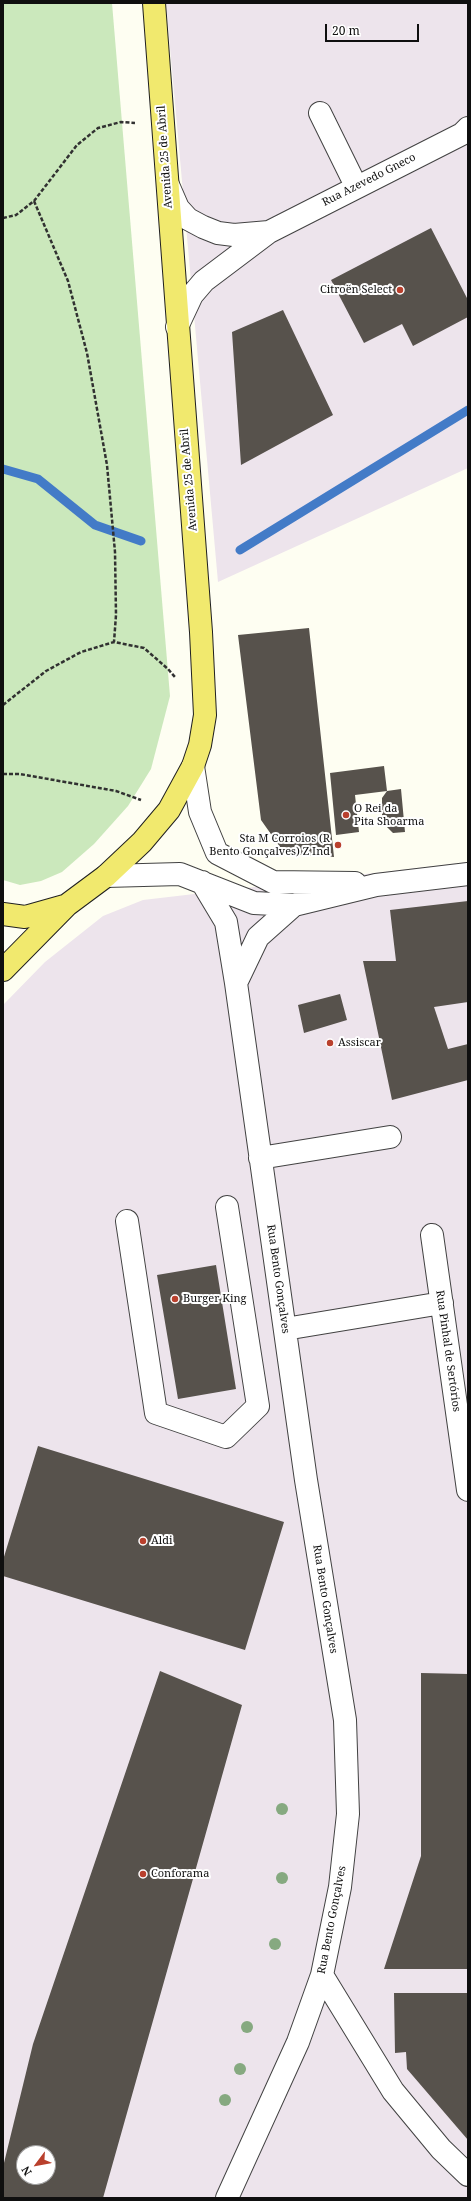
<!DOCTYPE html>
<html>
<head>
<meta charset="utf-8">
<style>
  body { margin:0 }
  #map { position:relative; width:471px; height:2201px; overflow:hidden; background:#fefef2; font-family:"Noto Serif",serif }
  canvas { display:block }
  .frame { position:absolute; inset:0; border:4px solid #0f0f0f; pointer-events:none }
  .north { position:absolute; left:16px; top:2145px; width:40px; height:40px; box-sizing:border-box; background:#fff; border:1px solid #9f9f9f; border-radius:50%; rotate:238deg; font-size:11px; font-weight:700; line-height:16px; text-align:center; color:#0f0f0f }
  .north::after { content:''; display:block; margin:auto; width:14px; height:18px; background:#b9402d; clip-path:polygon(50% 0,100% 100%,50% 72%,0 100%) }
  .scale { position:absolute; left:325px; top:24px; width:94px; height:18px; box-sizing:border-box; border:2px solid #0f0f0f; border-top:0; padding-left:5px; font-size:12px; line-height:14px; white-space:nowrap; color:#0f0f0f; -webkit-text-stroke:3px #fff; paint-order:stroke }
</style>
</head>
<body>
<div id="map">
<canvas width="471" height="2201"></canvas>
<div class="frame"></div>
<div class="north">N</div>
<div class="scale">20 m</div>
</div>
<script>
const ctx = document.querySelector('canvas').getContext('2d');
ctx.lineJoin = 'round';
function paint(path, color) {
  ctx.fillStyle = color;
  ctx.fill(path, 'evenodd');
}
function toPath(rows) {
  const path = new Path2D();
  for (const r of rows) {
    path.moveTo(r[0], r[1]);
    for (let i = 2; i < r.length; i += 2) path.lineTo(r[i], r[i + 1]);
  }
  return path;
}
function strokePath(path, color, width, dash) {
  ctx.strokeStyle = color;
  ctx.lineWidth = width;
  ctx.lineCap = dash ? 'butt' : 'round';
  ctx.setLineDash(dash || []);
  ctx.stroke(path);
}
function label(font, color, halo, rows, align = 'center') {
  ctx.font = font + ' "Noto Serif",serif';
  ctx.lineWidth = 4;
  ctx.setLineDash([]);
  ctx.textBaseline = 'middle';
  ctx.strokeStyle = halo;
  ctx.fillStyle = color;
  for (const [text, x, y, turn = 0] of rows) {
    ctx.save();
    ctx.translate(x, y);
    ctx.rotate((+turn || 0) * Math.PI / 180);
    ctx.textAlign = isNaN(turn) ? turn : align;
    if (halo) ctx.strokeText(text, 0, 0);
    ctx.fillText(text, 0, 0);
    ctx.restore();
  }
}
paint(toPath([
  [166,3,468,3,468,468,218,582],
  [468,862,468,2198,3,2198,3,1005,45,962,103,916,143,900],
  [24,2153,48,2153,48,2177,24,2177]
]), '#ede4ec');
paint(toPath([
  [3,3,112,3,170,696,151,769,128,806,94,844,62,872,41,881,20,885,3,880]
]), '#cbe8bc');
strokePath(toPath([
  [3,469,38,479,95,525,141,541],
  [240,550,468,410]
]), '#437bc7', 9);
paint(toPath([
  [431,228,468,300,468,317,413,346,402,324,364,343,331,280],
  [283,310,333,415,241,465,232,332],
  [309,628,334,857,285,854,261,820,238,635],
  [384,766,387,791,355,795,359,832,336,835,330,773],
  [401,789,405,832,393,833,382,822,382,798,387,791],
  [468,901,468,1002,434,1007,448,1049,468,1044,468,1080,392,1100,363,961,396,961,390,910],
  [340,994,347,1020,304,1033,298,1005],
  [216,1265,236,1389,178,1399,157,1275],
  [38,1446,284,1522,245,1650,3,1576,3,1560],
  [160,1671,242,1705,103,2198,3,2198,3,2167,33,2044],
  [24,2153,48,2153,48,2177,24,2177],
  [421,1673,468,1674,468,1969,384,1969,421,1856],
  [394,1993,468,1993,468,2140,407,2069,406,2052,395,2053]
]), '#57524c');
const minor = toPath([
  [320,113,356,186],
  [168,185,178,208,188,219,203,227,218,233,234,235,269,232],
  [177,327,192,295,204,281,269,232,462,134,468,128],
  [193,766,200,812,217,853,273,882,355,883],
  [106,876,180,874,254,903,294,905,376,885,468,874],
  [202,882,226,922,236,983,258,937,294,905],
  [260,1158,390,1137],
  [127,1221,156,1413,226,1437,258,1406,227,1207],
  [432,1235,468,1490],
  [285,1329,442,1303],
  [322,1975,393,2091,441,2149,468,2175],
  [227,2198,298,2042,322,1975,340,1887,348,1814,345,1720,306,1480,236,983]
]);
const major = toPath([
  [3,914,25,917,64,906],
  [3,970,67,905,106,876,142,842,169,810,193,766,200,745,205,715,201,632,154,3]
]);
strokePath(minor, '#424242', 24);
strokePath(major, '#202020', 24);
strokePath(toPath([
  [34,201,68,281,87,353,107,465,115,552,116,615,114,642],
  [3,218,16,215,34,201,77,145,98,128,121,122,135,123],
  [3,705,46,671,81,652,114,642,144,648,168,669,175,677],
  [3,774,20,774,116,791,141,800]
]), '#313131', 2.5, [4, 2]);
strokePath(minor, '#fff', 22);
strokePath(major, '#f1e96e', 22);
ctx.fillStyle = '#86a980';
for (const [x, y] of [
  [282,1809],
  [282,1878],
  [275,1944],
  [247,2027],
  [240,2069],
  [225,2100]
]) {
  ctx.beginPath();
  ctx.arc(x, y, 6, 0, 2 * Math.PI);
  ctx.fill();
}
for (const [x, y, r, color] of [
  [400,290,4,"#b9402d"],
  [346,815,4,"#b9402d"],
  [338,845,4,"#b9402d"],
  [330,1043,4,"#b9402d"],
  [175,1299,4,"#b9402d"],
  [143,1541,4,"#b9402d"],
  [143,1874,4,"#b9402d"]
]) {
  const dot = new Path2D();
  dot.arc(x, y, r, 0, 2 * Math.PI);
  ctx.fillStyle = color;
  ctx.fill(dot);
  strokePath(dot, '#fff', 1.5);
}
label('11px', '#0f0f0f', '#fff', [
  ["Avenida 25 de Abril",165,157,-94],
  ["Rua Azevedo Gneco",369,180,-27],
  ["Avenida 25 de Abril",189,480,-95],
  ["Rua Bento Gonçalves",278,1279,82],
  ["Rua Pinhal de Sertórios",448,1351,82],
  ["Rua Bento Gonçalves",325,1599,81],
  ["Rua Bento Gonçalves",332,1920,-79]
]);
label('11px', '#0f0f0f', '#fff', [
  ["Citroën Select",392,290,"right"],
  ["O Rei da",354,809],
  ["Pita Shoarma",354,822],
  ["Sta M Corroios (R",330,839,"right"],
  ["Bento Gonçalves) Z Ind",330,852,"right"],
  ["Assiscar",338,1043],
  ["Burger King",183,1299],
  ["Aldi",151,1541],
  ["Conforama",151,1874]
], 'left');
</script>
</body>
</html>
